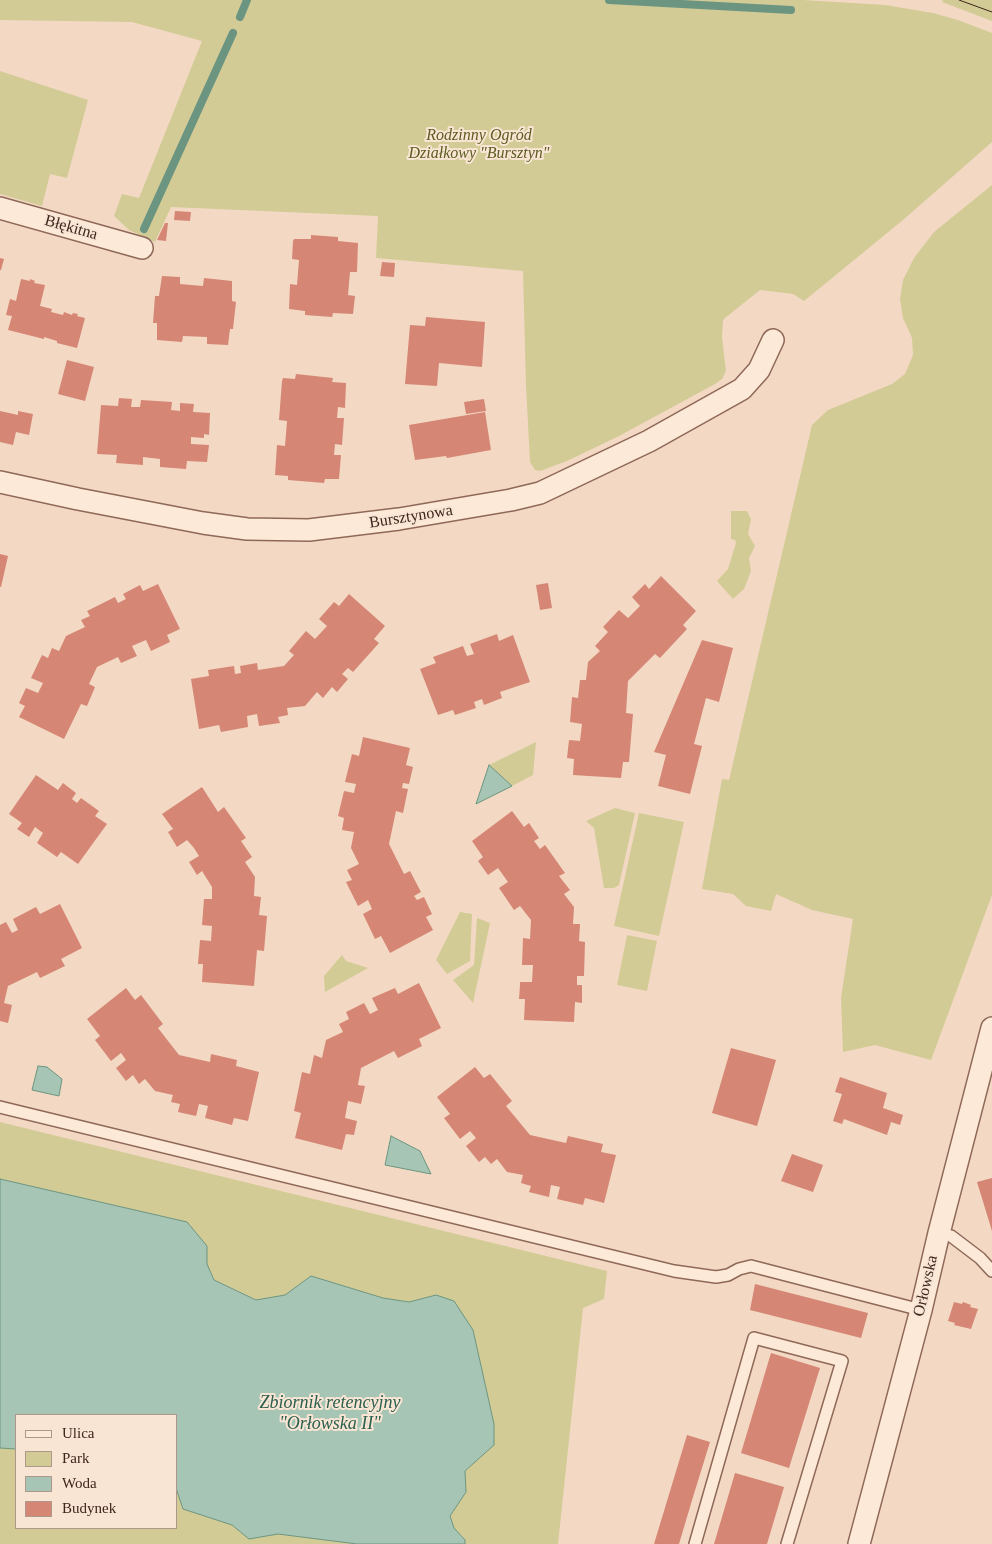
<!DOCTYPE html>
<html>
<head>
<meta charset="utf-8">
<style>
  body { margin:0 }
  #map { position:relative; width:992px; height:1544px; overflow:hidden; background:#f3d9c3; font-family:"Times New Roman",serif }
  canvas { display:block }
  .legend { position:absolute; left:15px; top:1414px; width:162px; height:115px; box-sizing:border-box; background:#f9e5d4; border:1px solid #ae988b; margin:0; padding:6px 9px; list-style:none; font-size:15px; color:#3e251d }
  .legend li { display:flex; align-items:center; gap:10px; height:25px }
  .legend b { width:25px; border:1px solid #ae988b }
</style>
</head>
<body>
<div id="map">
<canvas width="992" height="1544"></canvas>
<ul class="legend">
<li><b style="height:6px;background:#fce9d8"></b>Ulica</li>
<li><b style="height:14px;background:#d2cb96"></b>Park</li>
<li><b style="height:14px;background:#a6c5b4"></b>Woda</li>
<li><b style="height:14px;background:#d58675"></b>Budynek</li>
</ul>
</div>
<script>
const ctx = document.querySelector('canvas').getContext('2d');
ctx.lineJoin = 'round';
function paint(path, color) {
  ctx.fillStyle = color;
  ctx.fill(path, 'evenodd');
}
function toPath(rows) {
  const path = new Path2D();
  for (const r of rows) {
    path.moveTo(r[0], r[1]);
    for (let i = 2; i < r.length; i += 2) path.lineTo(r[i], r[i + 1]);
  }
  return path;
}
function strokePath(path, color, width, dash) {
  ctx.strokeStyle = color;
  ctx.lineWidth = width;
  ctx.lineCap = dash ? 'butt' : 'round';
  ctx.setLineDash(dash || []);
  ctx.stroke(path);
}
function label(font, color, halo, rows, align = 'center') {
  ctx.font = font + ' "Times New Roman",serif';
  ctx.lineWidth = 4;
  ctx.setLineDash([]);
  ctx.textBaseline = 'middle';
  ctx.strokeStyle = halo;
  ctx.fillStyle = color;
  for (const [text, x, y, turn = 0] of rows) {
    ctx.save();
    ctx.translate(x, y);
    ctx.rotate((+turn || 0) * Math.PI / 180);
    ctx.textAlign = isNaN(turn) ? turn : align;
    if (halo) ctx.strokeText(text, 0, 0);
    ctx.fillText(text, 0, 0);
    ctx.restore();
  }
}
paint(toPath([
  [0,0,803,0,885,5,933,13,958,20,992,33,992,142,903,220,804,301,793,294,760,290,725,318,723,320,722,337,726,371,722,379,715,384,619,436,567,461,540,471,535,470,530,462,526,385,523,271,376,258,378,216,171,207,155,242,129,230,114,216,122,194,139,198,202,41,132,22,0,20],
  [943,0,992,0,992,21,942,2],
  [0,71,88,100,67,178,50,174,42,206,0,194],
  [992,185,992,895,931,1060,875,1045,843,1052,841,998,853,919,812,910,776,894,771,911,746,906,733,894,702,889,722,779,729,780,812,425,828,410,892,384,905,374,913,355,912,338,903,318,900,299,903,280,914,258,934,232],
  [731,511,747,511,751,519,748,534,755,546,749,558,751,571,744,589,733,599,717,581,728,569,736,543,735,540,731,539],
  [536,742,533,775,512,786,489,765],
  [615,808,635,813,619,885,614,888,604,888,594,828,586,821],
  [639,813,684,822,659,936,614,926],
  [460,912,472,914,470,961,447,974,436,960],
  [477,918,490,923,473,1003,453,980,474,965],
  [627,935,657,941,647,991,617,985],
  [342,955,346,961,368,968,325,992,324,976],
  [0,1122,607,1271,604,1299,583,1308,558,1544,465,1544,465,1540,454,1528,450,1516,466,1492,465,1471,494,1445,494,1424,473,1330,436,1295,409,1302,383,1298,311,1276,285,1295,257,1300,214,1280,207,1264,206,1246,187,1222,0,1179],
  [0,1448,16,1449,16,1528,176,1528,176,1488,183,1509,232,1525,249,1539,278,1534,357,1544,0,1544]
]), '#d2cb96');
const water = toPath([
  [489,765,512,786,476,804,489,765],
  [38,1066,47,1067,62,1079,59,1096,32,1090,38,1066],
  [391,1136,420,1151,431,1174,385,1165,391,1136],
  [0,1179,187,1222,207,1246,207,1264,214,1280,256,1300,285,1295,311,1276,383,1298,409,1302,436,1295,454,1301,473,1330,494,1424,494,1445,465,1471,466,1492,450,1516,454,1528,465,1540,465,1544,357,1544,278,1534,249,1539,232,1525,183,1509,176,1488,176,1415,16,1415,16,1449,0,1448,0,1179]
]);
paint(water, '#a6c5b4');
strokePath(water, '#6b9580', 1);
strokePath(toPath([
  [609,0,791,10],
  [240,17,247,0],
  [144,229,233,33]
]), '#6b9580', 8);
paint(toPath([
  [175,211,191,212,190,221,174,220],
  [165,223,168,223,166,241,157,240],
  [311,235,338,237,338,241,358,243,357,272,350,272,348,295,355,296,353,314,333,313,332,317,305,315,305,311,289,309,290,284,297,285,299,260,292,259,293,241,294,239,311,239],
  [0,258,4,259,1,270,0,270],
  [382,262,395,263,394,277,380,276],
  [162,276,180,277,180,284,203,286,204,278,232,281,232,301,236,302,233,329,230,329,228,345,207,344,207,337,183,336,182,342,157,340,157,323,153,323,155,296,159,296],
  [21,279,30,281,30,279,35,281,34,283,45,285,40,306,52,309,51,312,63,315,64,312,72,315,73,313,78,314,77,316,85,318,77,348,57,343,57,341,44,337,44,339,8,330,12,316,6,315,10,299,16,301],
  [426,317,485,322,482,367,439,363,437,386,405,384,410,325,425,326],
  [67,360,94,367,85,401,58,394],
  [296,374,333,378,332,382,346,383,345,408,338,407,337,418,344,418,342,445,335,444,334,455,341,455,339,479,325,479,324,483,288,480,288,476,275,475,277,445,285,446,287,421,279,420,282,381,283,378,295,379],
  [119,398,132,399,131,407,140,407,141,400,172,402,171,410,180,411,180,403,194,404,193,412,210,413,209,435,204,434,204,438,191,437,191,444,209,445,207,462,187,461,186,469,160,467,160,459,143,457,143,465,116,463,117,455,97,454,101,405,118,406],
  [484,399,486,411,466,414,464,402],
  [0,411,18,415,18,411,33,414,29,435,16,432,13,445,0,442],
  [485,412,491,450,447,458,446,456,415,460,409,425],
  [0,554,8,556,1,587,0,587],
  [661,576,696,611,683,625,687,629,660,658,655,654,628,681,626,713,633,714,629,762,623,762,621,778,573,775,574,759,567,758,569,740,580,741,582,724,570,722,572,697,578,698,580,680,586,680,588,662,600,651,595,646,608,632,603,627,619,610,628,618,640,606,632,597,645,584,649,589],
  [548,583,552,608,540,610,536,585],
  [158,584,180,629,167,635,170,642,151,651,146,640,132,646,137,656,121,663,118,657,97,667,89,684,95,687,87,706,81,704,64,739,19,717,25,706,19,703,26,688,38,693,43,683,31,678,42,655,48,658,52,648,59,651,66,636,85,627,81,620,90,616,87,611,115,597,118,603,126,599,123,594,140,585,143,591],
  [349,594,385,626,374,639,379,643,353,672,348,668,342,674,348,679,337,692,332,687,323,698,317,692,305,706,287,708,288,715,278,717,280,723,259,726,257,714,247,716,248,727,221,732,219,725,199,729,191,679,209,676,208,670,234,666,235,674,241,673,240,666,257,663,258,670,284,666,294,655,289,651,306,631,315,639,327,626,319,619,334,602,339,606],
  [497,634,499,641,513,635,530,682,500,692,502,698,484,705,482,699,474,702,476,708,455,715,453,710,438,715,420,669,436,663,433,657,463,646,467,656,474,654,470,644],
  [702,640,733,648,719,702,706,698,694,744,702,746,690,794,658,786,666,755,654,752],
  [363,737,410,748,406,765,413,767,409,784,403,783,402,788,408,789,403,813,396,811,389,844,404,874,410,871,421,892,414,896,417,900,424,897,432,914,426,917,433,930,390,953,381,936,375,939,363,914,372,909,368,900,358,906,346,882,352,880,347,870,359,864,351,848,354,832,342,830,344,818,338,816,344,791,354,793,356,784,345,782,352,754,359,756],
  [36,775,58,790,63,783,76,793,72,799,77,803,81,798,99,811,95,816,107,824,78,864,61,852,57,857,37,843,43,833,35,827,29,837,17,829,22,823,9,814],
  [202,787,218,812,224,807,246,838,241,841,252,857,245,862,255,877,254,896,261,897,259,915,267,916,264,951,257,950,254,986,202,982,203,964,198,964,200,940,211,941,212,926,202,925,204,899,212,899,212,887,202,871,197,875,189,862,199,856,194,848,187,840,177,847,168,832,173,829,162,814],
  [512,811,524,827,529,823,539,838,534,841,540,849,545,845,565,873,559,876,570,890,564,894,574,907,573,924,580,924,579,941,585,942,584,976,577,976,577,985,582,985,582,1003,575,1002,574,1022,524,1020,525,999,519,999,520,985,520,982,532,982,533,965,522,965,523,938,530,939,531,920,520,906,514,910,499,888,508,882,498,868,488,875,478,861,483,857,472,841],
  [60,904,82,948,61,959,65,966,40,978,37,972,8,986,4,1003,12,1005,8,1023,0,1021,0,925,6,922,12,933,18,930,13,919,36,907,40,914],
  [419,983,441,1028,419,1039,422,1046,398,1058,394,1051,361,1068,358,1085,365,1086,361,1104,348,1101,345,1118,357,1121,354,1135,346,1134,342,1150,295,1138,301,1113,294,1111,302,1072,310,1074,314,1055,322,1058,326,1040,343,1032,339,1024,349,1019,346,1012,364,1003,370,1014,378,1010,372,998,395,988,398,994],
  [126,988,135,1000,141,995,163,1024,158,1028,179,1055,210,1062,211,1054,237,1060,236,1066,259,1072,248,1121,234,1118,232,1125,205,1118,208,1106,199,1104,196,1116,178,1112,180,1104,171,1102,173,1095,155,1091,145,1079,139,1084,133,1075,126,1081,116,1068,126,1060,121,1053,111,1061,95,1040,100,1036,87,1019],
  [731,1048,776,1060,757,1126,712,1113],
  [475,1067,484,1078,490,1074,512,1101,506,1106,530,1135,566,1143,568,1136,603,1144,601,1152,616,1155,604,1203,585,1198,583,1205,557,1199,560,1187,551,1185,549,1197,529,1192,531,1186,521,1183,523,1175,507,1172,497,1159,491,1164,485,1157,479,1162,466,1146,476,1138,470,1131,460,1139,444,1118,450,1114,437,1097],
  [840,1077,887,1093,883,1108,903,1115,900,1125,891,1122,887,1135,844,1119,842,1124,833,1121,842,1094,835,1092],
  [792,1154,823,1165,813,1192,781,1181],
  [992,1178,992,1231,977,1182],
  [755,1284,868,1313,861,1338,750,1310],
  [954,1302,962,1304,963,1302,971,1305,970,1307,978,1309,971,1329,954,1325,955,1323,948,1321],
  [771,1353,820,1368,789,1468,741,1453],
  [687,1435,710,1442,693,1497,679,1544,654,1544],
  [735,1473,784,1487,767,1544,714,1544]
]), '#d58675');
const lane = toPath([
  [0,1107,674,1271,716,1277,728,1275,739,1269,751,1266,921,1310],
  [939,1233,951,1236,980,1258,992,1271],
  [695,1544,754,1338,842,1361,787,1544]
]);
const street = toPath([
  [0,208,142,248],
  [0,482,78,499,203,523,247,529,309,530,399,519,511,500,540,493,649,441,742,389,759,370,773,340],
  [859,1544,921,1310,939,1233,992,1028]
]);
strokePath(lane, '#8f6858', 14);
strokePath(street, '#8f6858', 24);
strokePath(lane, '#fce9d8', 11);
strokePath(street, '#fce9d8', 21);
strokePath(toPath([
  [959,0,992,12]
]), '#3e251d', 1);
label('italic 16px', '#5c5c22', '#f9e5d4', [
  ["Rodzinny Ogród",479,136],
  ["Działkowy \"Bursztyn\"",479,154]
]);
label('16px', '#3e251d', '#f9e5d4', [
  ["Błękitna",71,228,16],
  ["Bursztynowa",411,517,-9],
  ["Orłowska",926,1286,-77]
]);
label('italic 18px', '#2b5f4f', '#f9e5d4', [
  ["Zbiornik retencyjny",330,1403],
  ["\"Orłowska II\"",330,1424]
]);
</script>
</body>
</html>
